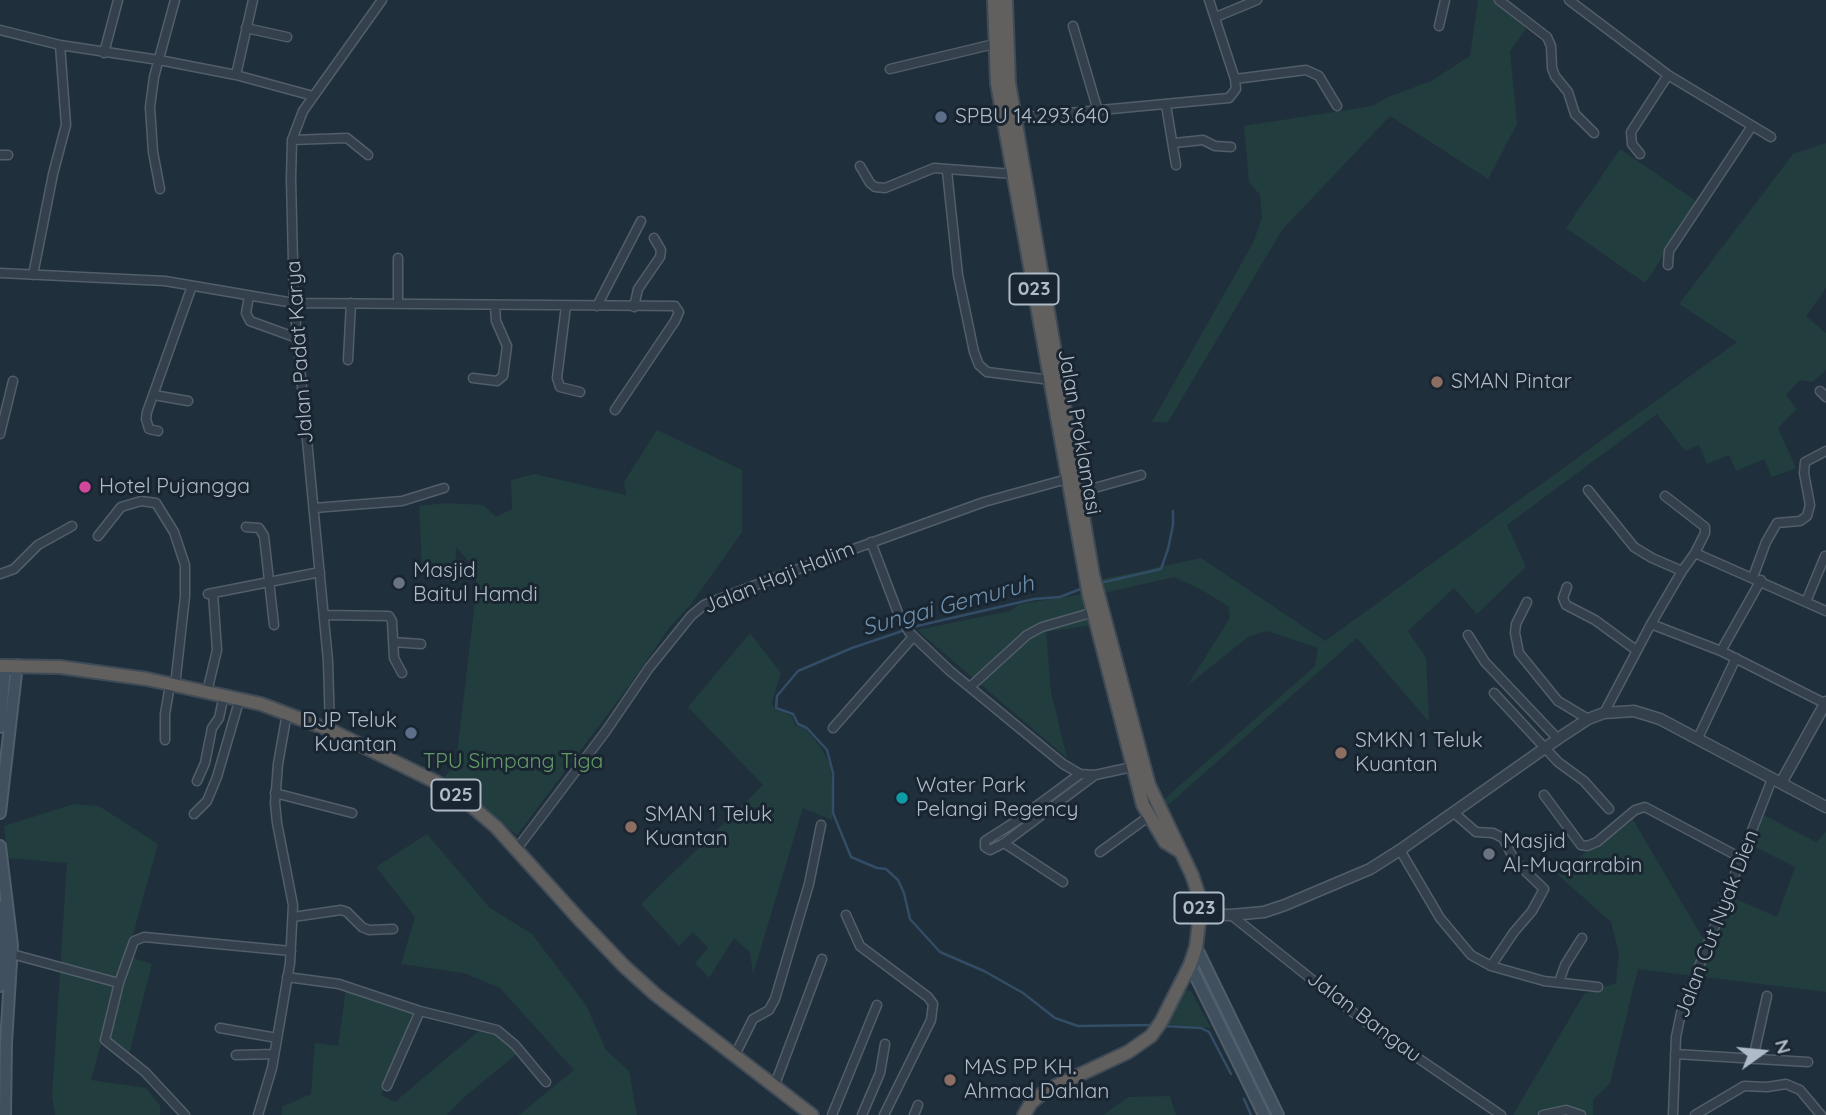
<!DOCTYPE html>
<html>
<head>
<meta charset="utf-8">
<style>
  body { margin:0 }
  #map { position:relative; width:1826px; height:1115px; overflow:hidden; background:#202f3c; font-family:Quicksand,sans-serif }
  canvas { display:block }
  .north { position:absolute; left:1728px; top:1017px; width:70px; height:70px; -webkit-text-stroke:5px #192530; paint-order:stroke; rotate:75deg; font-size:19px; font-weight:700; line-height:28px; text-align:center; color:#afbbc8 }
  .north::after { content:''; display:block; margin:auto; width:24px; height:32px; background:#afbbc8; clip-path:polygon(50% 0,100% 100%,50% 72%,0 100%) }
</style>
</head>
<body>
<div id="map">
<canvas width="1826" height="1115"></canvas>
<div class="north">N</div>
</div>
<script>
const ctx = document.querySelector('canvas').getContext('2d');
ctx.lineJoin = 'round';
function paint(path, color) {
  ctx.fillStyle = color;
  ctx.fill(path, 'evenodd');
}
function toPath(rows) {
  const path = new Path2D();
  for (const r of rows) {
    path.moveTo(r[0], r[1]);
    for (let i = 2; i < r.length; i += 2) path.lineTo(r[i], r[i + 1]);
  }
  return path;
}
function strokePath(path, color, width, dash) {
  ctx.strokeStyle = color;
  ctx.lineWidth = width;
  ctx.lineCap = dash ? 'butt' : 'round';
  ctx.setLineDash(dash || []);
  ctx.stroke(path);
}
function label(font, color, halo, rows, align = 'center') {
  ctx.font = font + ' Quicksand,sans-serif';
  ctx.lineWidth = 6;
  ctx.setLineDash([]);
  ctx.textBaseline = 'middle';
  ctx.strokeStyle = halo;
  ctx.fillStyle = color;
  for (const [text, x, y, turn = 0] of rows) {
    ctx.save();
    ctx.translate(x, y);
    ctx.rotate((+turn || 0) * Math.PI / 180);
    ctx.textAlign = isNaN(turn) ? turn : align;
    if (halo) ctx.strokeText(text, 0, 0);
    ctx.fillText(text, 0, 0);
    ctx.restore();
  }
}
paint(toPath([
  [1478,0,1495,0,1528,26,1510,51,1517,124,1488,179,1390,116,1282,230,1168,422,1152,422,1254,241,1262,217,1260,195,1249,182,1244,126,1372,106,1388,97,1431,81,1470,56],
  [1826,143,1826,288,1806,316,1826,333,1826,370,1813,382,1800,380,1786,395,1797,409,1778,428,1796,468,1772,477,1764,459,1736,471,1729,455,1707,464,1699,445,1685,451,1657,414,1507,525,1526,567,1477,614,1454,588,1408,631,1426,658,1429,722,1357,638,1168,805,1161,802,1315,666,1318,648,1267,631,1248,637,1187,686,1230,618,1228,606,1200,589,1174,577,1104,593,1103,579,1201,558,1325,641,1737,342,1679,304,1793,154],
  [1620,149,1699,203,1645,283,1566,228],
  [657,430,742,470,742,532,692,603,669,628,631,683,517,835,444,778,456,762,477,585,471,564,456,547,455,585,422,567,419,506,447,503,483,505,496,517,512,509,511,480,535,474,626,495,624,482],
  [1084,594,1093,625,1046,632,1051,692,1067,758,917,630,1010,611,1020,604],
  [750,633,781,673,772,701,774,709,792,716,795,726,805,728,822,749,830,765,833,793,832,820,803,808,753,974,750,952,734,938,709,978,695,963,708,948,693,932,679,946,641,904,763,785,688,707],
  [74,804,99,806,158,844,127,956,152,964,128,1059,102,1040,91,1080,146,1088,160,1106,160,1115,55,1115,52,1095,67,863,8,858,4,826],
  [1764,815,1816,842,1826,832,1826,992,1638,969,1610,1083,1593,1100,1593,1115,1587,1115,1578,1108,1566,1107,1535,1115,1513,1115,1584,994,1616,983,1619,953,1611,922,1557,874,1632,818,1702,937,1710,941,1729,896,1777,917,1795,867,1751,845],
  [427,834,490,908,532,934,586,1005,606,1050,629,1071,637,1115,519,1115,574,1070,500,988,464,973,401,964,415,917,376,867],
  [346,988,412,1014,381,1095,395,1102,481,1029,497,1033,518,1053,463,1098,447,1115,282,1115,282,1107,311,1094,315,1043,338,1046],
  [1183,990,1191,991,1211,1028,1166,1024],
  [1170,1096,1176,1115,1103,1115,1129,1097]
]), '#223d3d');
strokePath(toPath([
  [1100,583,1161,569,1168,549,1173,525,1173,511],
  [1083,588,1060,597,1034,599,917,626,852,648,798,671,777,696,776,708,793,714,798,724,807,728,827,750,833,773,833,813,851,857,877,868,886,869,898,880,904,893,910,919,940,952,984,971,1023,993,1055,1018,1078,1026,1153,1025],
  [1163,1026,1201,1028,1209,1032,1231,1074],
  [1244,1099,1251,1115]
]), '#324d65', 2.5);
const minor = toPath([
  [1499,0,1547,37,1551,46,1552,68,1555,76,1568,92,1575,114,1594,133],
  [1569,0,1668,75,1771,137],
  [1216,17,1257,0],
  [1073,26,1098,111],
  [1439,26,1445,0],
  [246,28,287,37],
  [0,30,60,45,66,125,53,174,33,275],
  [60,45,159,60,236,75,313,96],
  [104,53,118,0],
  [890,69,994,44],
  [236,75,253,0],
  [1235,79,1306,70,1319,76,1337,106],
  [1166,105,1176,165],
  [1015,118,1229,98,1236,89,1235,79,1209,0],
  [292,140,347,138,368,155],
  [1174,143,1203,140,1215,146,1231,147],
  [1640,154,1632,144,1631,132,1668,75],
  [0,155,8,155],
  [860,166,870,183,875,187,885,188,934,168,1013,174],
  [947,171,958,275,974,352,979,365,987,372,1051,380],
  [160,189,153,152,150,107,154,77,175,0],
  [398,258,398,304],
  [1668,265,1669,251,1752,126],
  [0,273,165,281,294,303,675,306,679,312,675,321,615,410],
  [249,296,246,313,250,321,297,338],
  [566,306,557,378,560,387,580,392],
  [597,306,641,221],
  [634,307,638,289,660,257,661,250,654,238],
  [348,360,351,303],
  [473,378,497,381,503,376,507,346,496,321,495,306],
  [1820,391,1826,397],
  [154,395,188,401],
  [158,431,149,429,146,419,147,412,192,286],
  [0,434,13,381],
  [1588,490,1634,547,1652,558,1682,571],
  [1080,492,1141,475],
  [1665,496,1705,527,1705,533,1695,553],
  [314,508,402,501,444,488],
  [246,527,259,528,264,536,274,625],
  [98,536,121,507,141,501,156,503,174,532,185,565,185,596,175,686],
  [871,542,898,613,909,632,950,671,1063,764,1080,774,1095,775,1132,767],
  [0,574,14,569,38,545,72,526],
  [1753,577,1766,542,1777,523,1800,521,1807,516,1810,505,1804,473,1805,462,1826,451],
  [1567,587,1563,598,1566,605,1595,620,1636,650],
  [208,594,320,572],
  [1527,602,1516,624,1515,633,1519,653,1558,701,1588,719],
  [1806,602,1825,556],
  [324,615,389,616,392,621,394,658,402,673],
  [1651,624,1721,651,1826,704],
  [1468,635,1485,662,1558,739],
  [393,642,421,644],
  [1721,651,1761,580],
  [970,687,1027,635,1042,627,1094,612],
  [207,692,217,650,213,593],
  [1494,693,1558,762,1584,781,1609,809],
  [1604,713,1651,624,1682,571,1695,553,1826,611],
  [833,728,913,637],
  [330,730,328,661,294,303,291,179,292,140,303,111,382,0],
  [1698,738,1736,658],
  [165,740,165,714,170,685],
  [1080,774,1015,822,985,841,985,847,990,850,1004,843,1095,775],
  [197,781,205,763,212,728,219,718,224,695],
  [275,793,352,813],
  [1544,795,1581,845,1587,846,1597,842,1635,810,1645,807,1741,858],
  [1453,812,1476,832,1493,833,1503,838,1515,861,1544,889,1532,911,1514,932,1491,966],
  [194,814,207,801,217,777,240,698],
  [1004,843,1063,882],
  [516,850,606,731,649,668,691,616,704,605,779,576,984,502,1067,479],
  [1400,850,1440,918,1471,955,1491,966,1544,981,1598,987],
  [1100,852,1148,817],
  [846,915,860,946,928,997,933,1004,931,1020,884,1115],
  [1231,915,1364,1021,1501,1115],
  [293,917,341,910,347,912,362,927,369,930,393,929],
  [12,954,119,983],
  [287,977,339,984,420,1011,497,1030,515,1045,546,1082],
  [1559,982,1565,965,1582,938],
  [220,1028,277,1038],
  [1675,1054,1808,1062],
  [236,1055,274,1054],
  [734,1057,753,1019,769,1010,775,999,809,884,821,825],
  [1753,1059,1767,996],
  [387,1086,420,1011],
  [774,1087,822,959],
  [185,1115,145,1072,105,1040,119,983,134,941,144,937,291,951],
  [258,1115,272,1068,290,963,293,905,277,823,275,803,278,764,287,713],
  [832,1115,877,1005],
  [862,1115,880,1073,885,1044],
  [914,1115,918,1105],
  [1543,1115,1566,1110,1581,1115],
  [1673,1115,1676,1037,1681,1013,1772,779],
  [1695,1115,1744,1086,1767,1087,1786,1084,1800,1090,1821,1115]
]);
const tertiary = toPath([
  [1781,783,1826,702],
  [1200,914,1231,915,1264,912,1285,905,1370,869,1400,850,1562,736,1588,719,1604,713,1634,711,1660,719,1826,807]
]);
const secondary = toPath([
  [0,727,5,666],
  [0,813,17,665],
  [0,846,12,945,6,1043,5,1115],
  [0,907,4,935,0,986],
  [1196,947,1278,1115],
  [1190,965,1264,1115]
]);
const trunk = toPath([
  [994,0,997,83,1089,595,1143,805,1165,842,1181,852],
  [1006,0,1009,83,1093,575,1149,785,1192,875,1198,893,1200,914,1196,947,1190,965,1161,1022,1151,1036,1128,1052,1045,1091,1031,1103,1024,1115],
  [0,666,60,667,147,679,261,704,330,730,436,782,468,803,496,827,579,919,624,966,656,995,812,1115]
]);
strokePath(minor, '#525e6a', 11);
strokePath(tertiary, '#525e6a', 13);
strokePath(secondary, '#525e6a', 14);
strokePath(trunk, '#3f4b57', 16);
strokePath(minor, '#34404c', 8);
strokePath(tertiary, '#34404c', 10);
strokePath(secondary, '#41505f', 10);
strokePath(trunk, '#62605e', 12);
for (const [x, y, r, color] of [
  [941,117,7,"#5c6f8a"],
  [1437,382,7,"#8d6e63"],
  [85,487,7,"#d1479c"],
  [399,583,7,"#6b7280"],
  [411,733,7,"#5c6f8a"],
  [1341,753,7,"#8d6e63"],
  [902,798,7,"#0f9aa8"],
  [631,827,7,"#8d6e63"],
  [1489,854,7,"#6b7280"],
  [950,1080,7,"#8d6e63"]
]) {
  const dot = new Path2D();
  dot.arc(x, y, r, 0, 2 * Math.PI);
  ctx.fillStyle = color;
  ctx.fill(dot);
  strokePath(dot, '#192530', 2.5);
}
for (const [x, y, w] of [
  [1034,289,49],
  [456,795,49],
  [1199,908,49]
]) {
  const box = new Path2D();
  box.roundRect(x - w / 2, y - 15.5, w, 31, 5);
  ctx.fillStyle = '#192530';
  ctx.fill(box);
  strokePath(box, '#afbbc8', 2);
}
label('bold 19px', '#afbbc8', null, [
  ["023",1034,289],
  ["025",456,795],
  ["023",1199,908]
]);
label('21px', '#afbbc8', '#192530', [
  ["SPBU 14.293.640",955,117],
  ["SMAN Pintar",1451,382],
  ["Hotel Pujangga",99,487],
  ["Masjid",413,571],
  ["Baitul Hamdi",413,595],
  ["DJP Teluk",397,721,"right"],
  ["Kuantan",397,745,"right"],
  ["SMKN 1 Teluk",1355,741],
  ["Kuantan",1355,765],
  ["Water Park",916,786],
  ["Pelangi Regency",916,810],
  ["SMAN 1 Teluk",645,815],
  ["Kuantan",645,839],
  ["Masjid",1503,842],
  ["Al-Muqarrabin",1503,866],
  ["MAS PP KH.",964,1068],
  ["Ahmad Dahlan",964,1092]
], 'left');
label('21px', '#afbbc8', '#192530', [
  ["Jalan Padat Karya",300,352,-94],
  ["Jalan Proklamasi",1079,432,80],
  ["Jalan Haji Halim",779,578,-22],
  ["Jalan Cut Nyak Dien",1717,924,-69],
  ["Jalan Bangau",1364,1017,37]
]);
label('21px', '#649b6a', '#192530', [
  ["TPU Simpang Tiga",513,762]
]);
label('italic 23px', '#6c90ae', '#192530', [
  ["Sungai Gemuruh",948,606,-15]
]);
</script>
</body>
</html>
